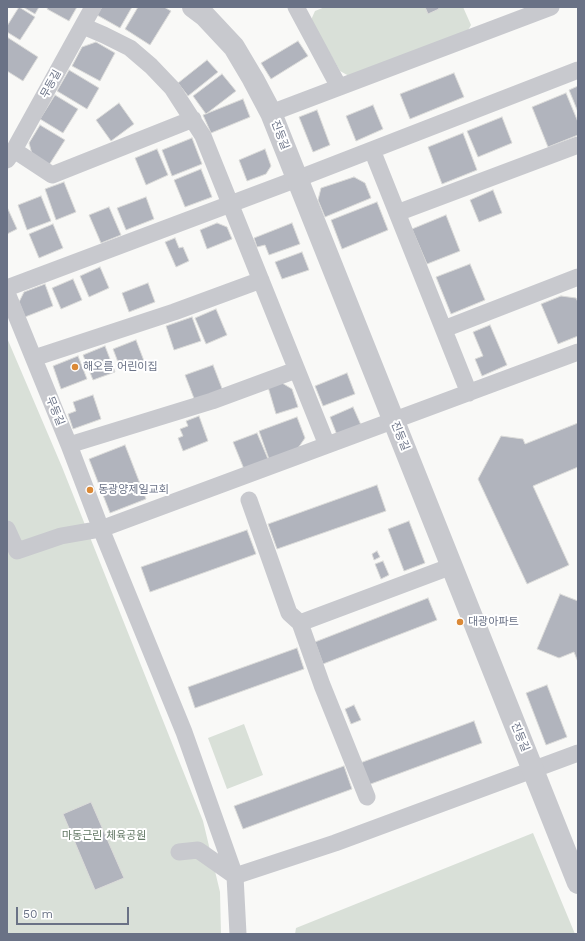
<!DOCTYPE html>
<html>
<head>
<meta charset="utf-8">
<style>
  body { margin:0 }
  #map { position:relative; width:585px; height:941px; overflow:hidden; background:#f9f9f7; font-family:"Work Sans",sans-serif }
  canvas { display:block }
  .frame { position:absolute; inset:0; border:8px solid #6a7286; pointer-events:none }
  .scale { position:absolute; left:16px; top:907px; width:113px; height:18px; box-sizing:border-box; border:2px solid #6a7286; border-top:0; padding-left:5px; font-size:12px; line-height:14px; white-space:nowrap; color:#6a7286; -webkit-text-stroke:3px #fff; paint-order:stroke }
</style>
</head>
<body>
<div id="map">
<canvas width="585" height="941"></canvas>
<div class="frame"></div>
<div class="scale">50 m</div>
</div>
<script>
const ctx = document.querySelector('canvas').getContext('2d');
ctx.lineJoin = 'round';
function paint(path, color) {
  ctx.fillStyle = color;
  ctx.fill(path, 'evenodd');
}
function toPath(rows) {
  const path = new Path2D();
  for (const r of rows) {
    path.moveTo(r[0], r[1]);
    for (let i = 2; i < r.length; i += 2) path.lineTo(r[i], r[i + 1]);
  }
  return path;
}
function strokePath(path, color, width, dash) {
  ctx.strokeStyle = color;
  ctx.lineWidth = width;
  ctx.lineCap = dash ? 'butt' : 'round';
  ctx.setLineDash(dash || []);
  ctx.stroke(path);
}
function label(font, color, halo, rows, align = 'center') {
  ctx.font = font + ' "Work Sans","Noto Sans KR",sans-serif';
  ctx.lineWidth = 4;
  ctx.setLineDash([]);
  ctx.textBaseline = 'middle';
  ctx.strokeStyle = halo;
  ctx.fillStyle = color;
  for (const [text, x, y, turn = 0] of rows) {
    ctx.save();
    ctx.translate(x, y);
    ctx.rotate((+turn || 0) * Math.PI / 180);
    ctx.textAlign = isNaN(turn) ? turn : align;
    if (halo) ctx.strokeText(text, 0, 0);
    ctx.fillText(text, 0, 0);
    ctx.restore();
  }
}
paint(toPath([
  [325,7,463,7,471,25,467,32,349,76,340,71,311,20,315,11],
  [7,338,62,467,203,821,220,892,221,934,7,934],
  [244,724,263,775,227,789,208,738],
  [533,833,575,934,295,934,296,928]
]), '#d9e0d8');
const building = toPath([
  [19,7,35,17,20,40,7,32,7,26,19,7],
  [23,7,39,7,35,14,23,7],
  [48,7,77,7,69,21,47,9,48,7],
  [102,7,132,7,120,28,97,15,102,7],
  [138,7,164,7,171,11,150,45,125,29,138,7],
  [425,7,438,7,439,9,428,14,425,7],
  [7,37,38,57,23,81,7,71,7,37],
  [298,41,308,56,271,79,261,63,298,41],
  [96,42,115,53,100,81,72,66,82,47,96,42],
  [207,60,218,72,188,96,178,83,207,60],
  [69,70,99,88,87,109,57,91,69,70],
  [454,73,464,97,410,119,400,94,454,73],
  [222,74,236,91,206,114,193,96,222,74],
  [578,86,578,112,569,90,578,86],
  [566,93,578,122,578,135,548,147,532,107,566,93],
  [55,95,78,109,63,133,40,119,55,95],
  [243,99,250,117,211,133,203,115,243,99],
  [119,103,134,124,111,141,96,120,119,103],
  [373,105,383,129,356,141,346,116,373,105],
  [317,110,330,145,313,152,299,117,317,110],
  [502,117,512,143,478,157,467,131,502,117],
  [40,125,65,140,49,165,32,154,29,143,40,125],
  [463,133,477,170,442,184,428,147,463,133],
  [192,138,202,164,172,176,162,150,192,138],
  [157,149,168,175,146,185,135,158,157,149],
  [265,149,271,166,266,174,247,181,239,160,265,149],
  [201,169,212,197,185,207,174,180,201,169],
  [354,177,365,183,371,198,325,217,318,200,321,188,354,177],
  [64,182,76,212,56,220,45,189,64,182],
  [493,190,502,213,479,222,470,200,493,190],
  [41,196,51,221,27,230,18,205,41,196],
  [146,197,154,219,126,230,117,208,146,197],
  [377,202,388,230,342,249,331,220,377,202],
  [7,207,17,229,7,234,7,207],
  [109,207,121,235,101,243,89,215,109,207],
  [446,215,460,251,427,264,412,229,446,215],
  [217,223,227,227,232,239,207,249,200,230,217,223],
  [292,223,300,244,269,255,265,245,257,247,254,238,292,223],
  [53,224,63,248,39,258,29,234,53,224],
  [175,238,179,248,183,247,189,261,176,267,165,242,175,238],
  [302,252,309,270,282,279,275,262,302,252],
  [470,264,485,300,451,314,436,277,470,264],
  [100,267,109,288,89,297,80,276,100,267],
  [73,279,82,300,61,309,52,288,73,279],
  [148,283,155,302,129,312,122,293,148,283],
  [45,284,53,306,25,317,19,302,24,292,45,284],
  [561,296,576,298,578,302,578,336,558,344,541,304,561,296],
  [216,309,227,335,206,344,195,318,216,309],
  [192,317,201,341,174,350,166,326,192,317],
  [490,325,507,365,482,376,475,359,483,356,473,332,490,325],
  [136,340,144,361,121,370,113,349,136,340],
  [105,346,115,372,93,380,83,355,105,346],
  [78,356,87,379,61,389,53,366,78,356],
  [213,365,223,391,195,401,185,375,213,365],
  [347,373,355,394,323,406,315,386,347,373],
  [282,383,292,389,298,407,276,414,268,387,282,383],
  [93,395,101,419,73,429,68,414,76,411,73,402,93,395],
  [353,407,361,425,337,435,330,417,353,407],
  [199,416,208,441,183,451,178,438,183,436,180,429,188,426,186,421,199,416],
  [297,417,305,438,298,448,269,459,259,431,297,417],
  [578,423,578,467,533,486,569,565,527,584,478,479,501,436,523,439,525,444,578,423],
  [257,433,268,459,244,469,233,442,257,433],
  [125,445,146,499,110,513,89,459,125,445],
  [377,485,386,511,277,549,268,524,377,485],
  [409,521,425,563,404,571,388,529,409,521],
  [247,530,256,554,150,592,141,567,247,530],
  [377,551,380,557,374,560,372,554,377,551],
  [383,561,389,575,381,579,375,564,383,561],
  [560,594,578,601,578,662,574,652,559,658,537,649,560,594],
  [428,598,437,620,323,664,315,642,428,598],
  [297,648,304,669,195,708,188,687,297,648],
  [547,685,567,737,546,745,526,693,547,685],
  [354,705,361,720,351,724,345,709,354,705],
  [474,721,482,743,368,785,360,763,474,721],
  [344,766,352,789,243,829,234,806,344,766],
  [91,802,124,878,95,890,63,814,91,802]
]);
paint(building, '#b1b4bd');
strokePath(building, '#dbdbd9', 1);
strokePath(toPath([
  [296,7,339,87],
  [83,26,104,35,130,48,151,66,172,88,203,136,327,445],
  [271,113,551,7],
  [14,150,52,175,193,119],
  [372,150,469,393],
  [7,160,14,150,93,7],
  [397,213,578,145],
  [7,288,297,179,578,70],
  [7,293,69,445,101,529,184,732,235,876,238,934],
  [444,329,578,277],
  [34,358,174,312,261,280],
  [69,445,212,401,296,370],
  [249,500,289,613,300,623,452,566],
  [7,529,17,551,61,536,101,529,578,352],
  [300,623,322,685,367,797],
  [179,852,198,850,235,876,335,843,578,753]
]), '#c8c9ce', 17);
strokePath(toPath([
  [193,7,205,16,234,47,253,79,271,113,578,883]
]), '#c8c9ce', 22);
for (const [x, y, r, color] of [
  [75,367,4,"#db8936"],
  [90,490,4,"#db8936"],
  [460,622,4,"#db8936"]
]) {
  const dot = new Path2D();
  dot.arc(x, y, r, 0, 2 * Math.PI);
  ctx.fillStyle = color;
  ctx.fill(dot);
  strokePath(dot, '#fff', 1.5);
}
label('11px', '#6a7286', '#fff', [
  ["무등길",51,84,-61],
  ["진등길",280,135,69],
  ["무등길",55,411,68],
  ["진등길",400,436,68],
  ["진등길",520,737,68]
]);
label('11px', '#6a7286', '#fff', [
  ["해오름 어린이집",83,367],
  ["동광양제일교회",98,490],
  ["대광아파트",468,622]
], 'left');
label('11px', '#647966', '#fff', [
  ["마동근린 체육공원",104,836]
]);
</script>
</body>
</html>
